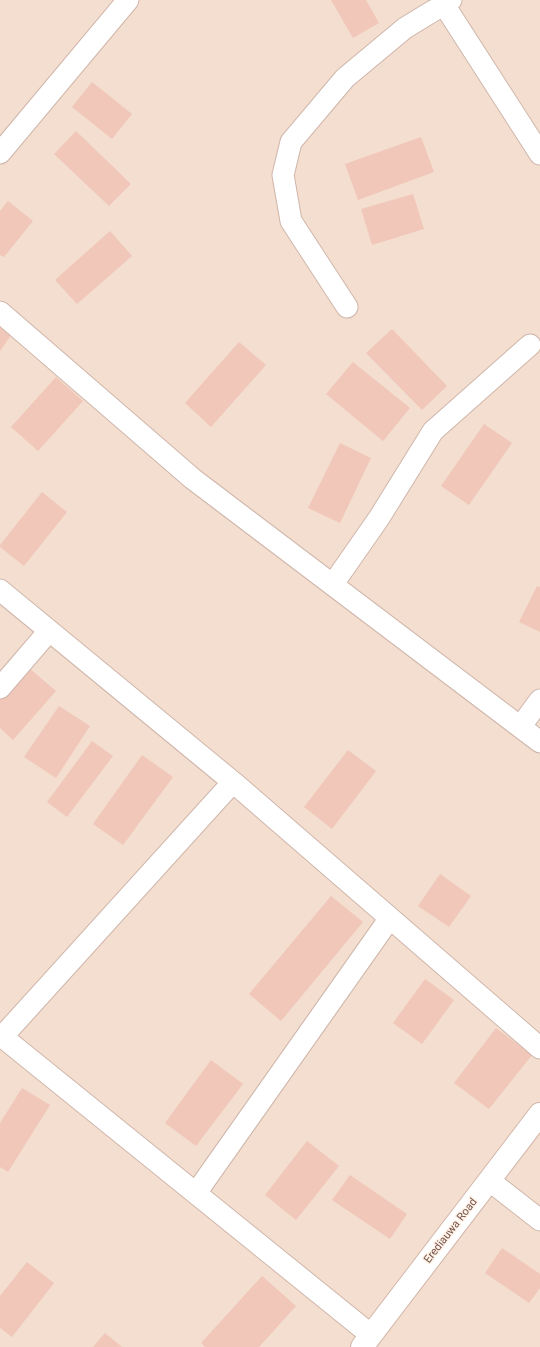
<!DOCTYPE html>
<html>
<head>
<meta charset="utf-8">
<style>
  body { margin:0 }
  canvas { display:block; background:#fceee1 }
</style>
</head>
<body>
<canvas width="540" height="1347"></canvas>
<script>
const ctx = document.querySelector('canvas').getContext('2d');
ctx.lineJoin = 'round';
function paint(path, color) {
  ctx.fillStyle = color;
  ctx.fill(path, 'evenodd');
}
function toPath(rows) {
  const path = new Path2D();
  for (const r of rows) {
    path.moveTo(r[0], r[1]);
    for (let i = 2; i < r.length; i += 2) path.lineTo(r[i], r[i + 1]);
  }
  return path;
}
function strokePath(path, color, width, dash) {
  ctx.strokeStyle = color;
  ctx.lineWidth = width;
  ctx.lineCap = dash ? 'butt' : 'round';
  ctx.setLineDash(dash || []);
  ctx.stroke(path);
}
function label(font, color, halo, rows, align = 'center') {
  ctx.font = font + ' Roboto,sans-serif';
  ctx.lineWidth = 3;
  ctx.setLineDash([]);
  ctx.textBaseline = 'middle';
  ctx.strokeStyle = halo;
  ctx.fillStyle = color;
  for (const [text, x, y, turn = 0] of rows) {
    ctx.save();
    ctx.translate(x, y);
    ctx.rotate((+turn || 0) * Math.PI / 180);
    ctx.textAlign = isNaN(turn) ? turn : align;
    if (halo) ctx.strokeText(text, 0, 0);
    ctx.fillText(text, 0, 0);
    ctx.restore();
  }
}
paint(toPath([
  [0,0,540,0,540,1347,0,1347]
]), '#f3decf');
paint(toPath([
  [331,0,366,0,379,23,353,38],
  [92,82,132,114,112,139,72,107],
  [76,131,131,184,109,206,54,154],
  [421,137,434,172,358,200,345,164],
  [413,194,424,229,372,245,361,209],
  [8,201,33,221,4,257,0,255,0,211],
  [110,231,132,256,77,304,55,280],
  [0,317,16,328,0,351],
  [392,329,447,386,422,410,366,353],
  [239,342,266,365,211,427,185,403],
  [353,362,410,408,383,441,326,394],
  [56,377,83,401,38,451,11,427],
  [484,424,512,443,469,505,441,486],
  [340,443,371,458,340,523,308,508],
  [42,492,67,512,24,566,0,547,0,545],
  [537,586,540,587,540,632,519,622],
  [28,667,56,691,13,740,0,728,0,699],
  [59,706,90,726,56,778,24,757],
  [92,741,113,756,67,817,47,802],
  [348,750,376,771,332,829,304,807],
  [142,755,173,777,123,845,93,824],
  [440,874,471,896,449,927,418,906],
  [331,896,363,922,281,1021,249,994],
  [425,979,454,1000,422,1044,393,1023],
  [496,1028,532,1055,489,1109,454,1083],
  [211,1060,243,1084,196,1146,165,1123],
  [22,1088,50,1105,8,1172,0,1167,0,1123],
  [307,1141,339,1166,296,1220,265,1195],
  [350,1175,407,1214,390,1239,332,1200],
  [502,1248,540,1274,540,1288,529,1303,485,1273],
  [27,1262,54,1283,12,1337,0,1328,0,1296],
  [262,1276,296,1306,259,1347,205,1347,201,1343],
  [105,1333,122,1347,93,1347]
]), '#f1c7b9');
const street = toPath([
  [441,0,540,154],
  [0,153,128,0],
  [347,307,291,221,283,175,291,142,345,78,405,28,451,0],
  [0,312,193,479,540,742],
  [333,584,379,518,433,431,530,345],
  [0,590,233,782,540,1048],
  [0,688,49,631],
  [521,726,540,700],
  [0,1035,371,1335],
  [2,1037,233,782],
  [490,1181,540,1220],
  [196,1193,390,918]
]);
const secondary = toPath([
  [362,1347,540,1114]
]);
strokePath(street, '#cfb6ab', 23);
strokePath(secondary, '#d2b5a8', 24);
strokePath(street, '#fff', 21);
strokePath(secondary, '#fff', 22);
label('11px', '#725148', '#fff2e7', [
  ["Erediauwa Road",451,1231,-52]
]);
</script>
</body>
</html>
